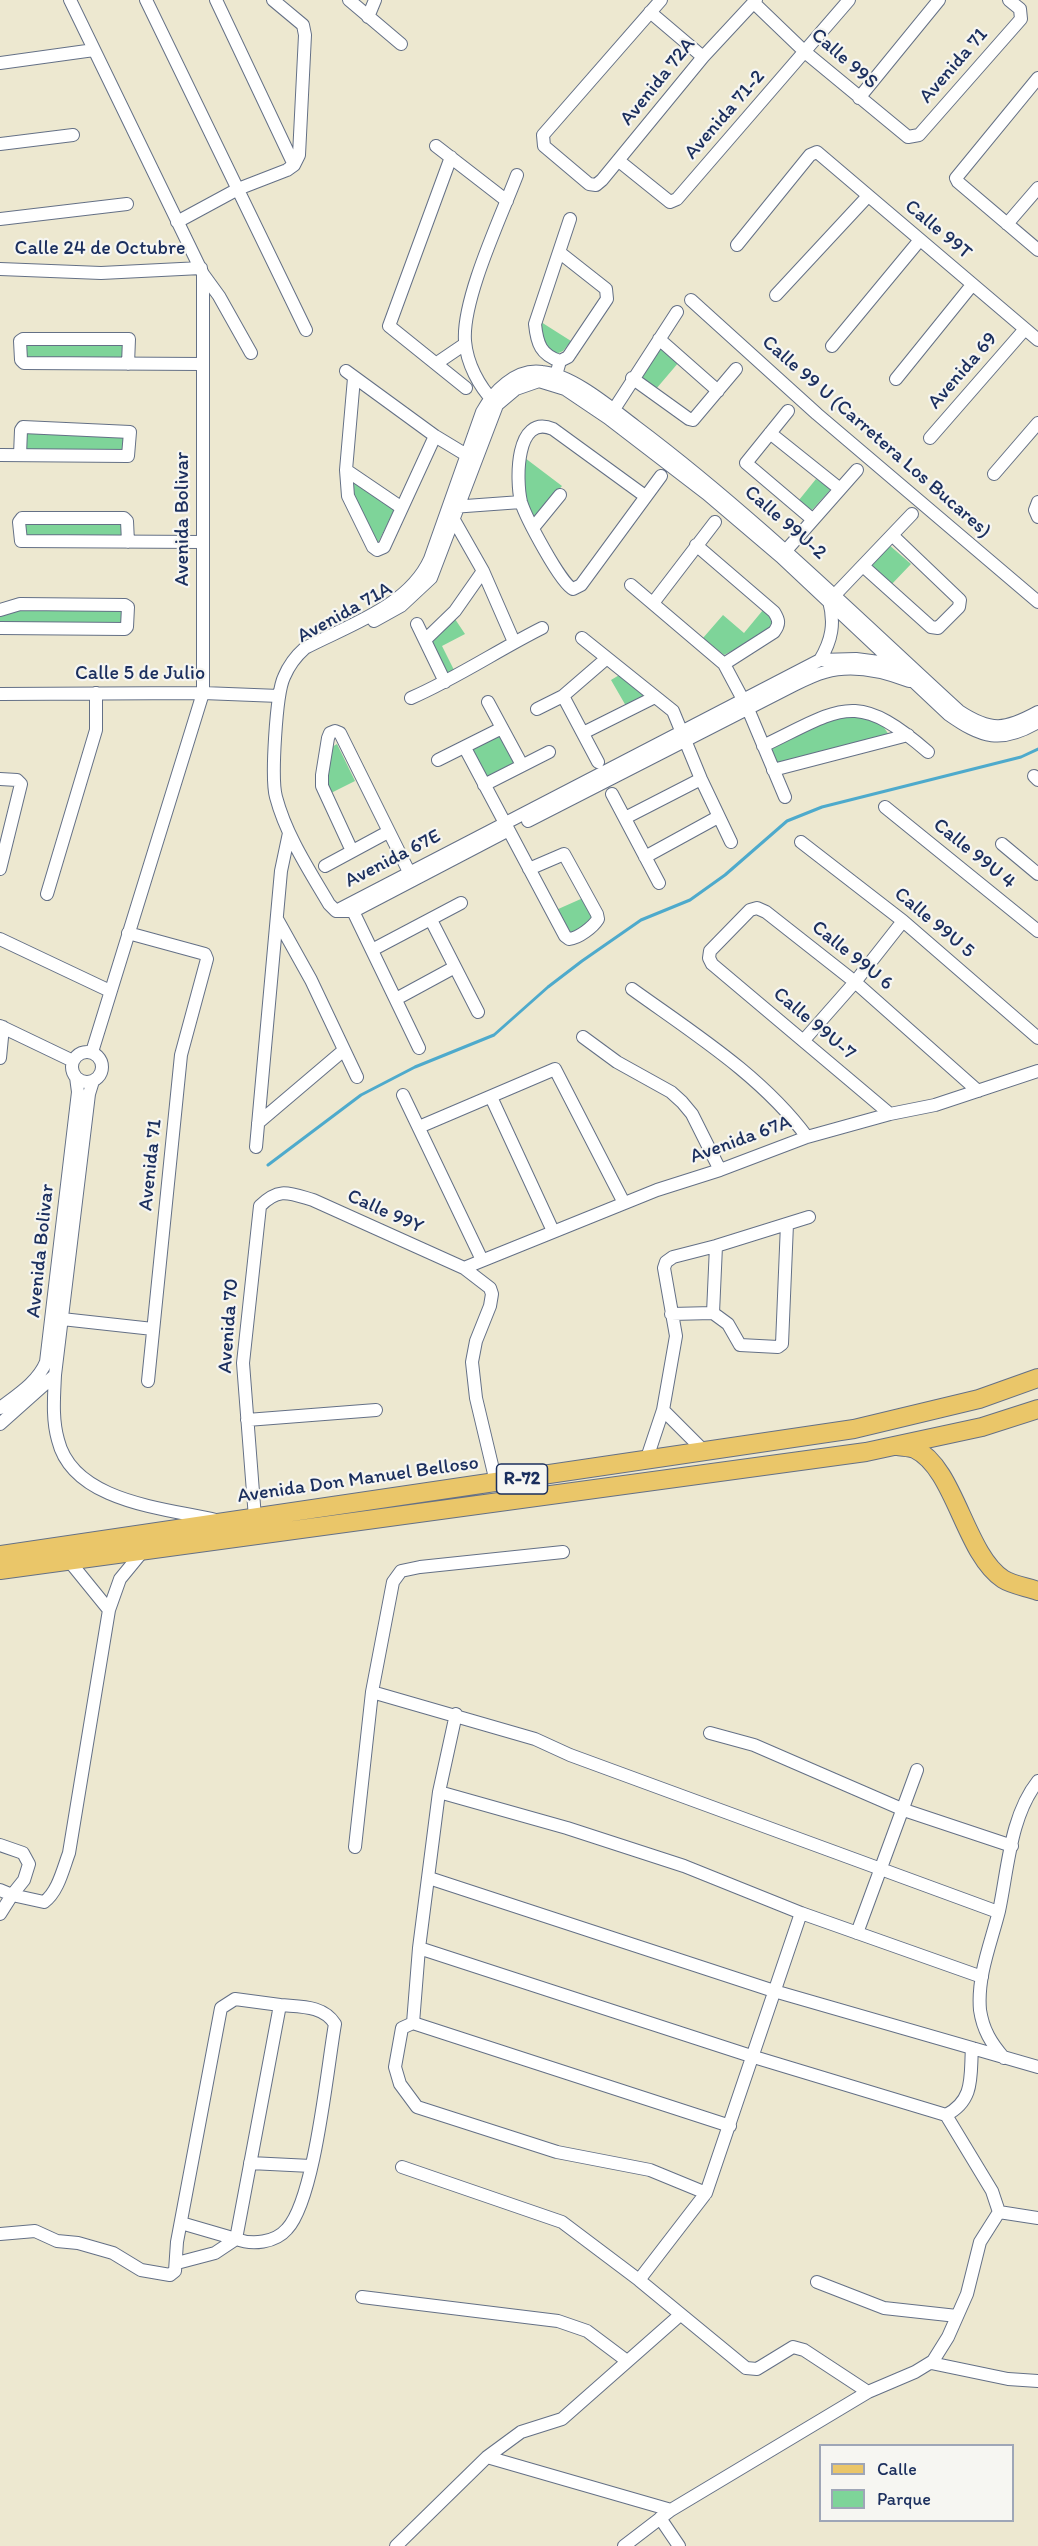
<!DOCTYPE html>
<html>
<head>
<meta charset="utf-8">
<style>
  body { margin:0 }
  #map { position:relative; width:1038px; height:2546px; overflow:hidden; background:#ede8d0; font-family:Itim,sans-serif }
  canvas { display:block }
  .legend { position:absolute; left:819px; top:2444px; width:195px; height:78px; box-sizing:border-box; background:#f6f6f2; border:2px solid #9ea6b7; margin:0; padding:8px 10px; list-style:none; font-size:18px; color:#1b2f5e }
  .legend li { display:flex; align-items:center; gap:12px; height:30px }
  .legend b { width:30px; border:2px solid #9ea6b7 }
</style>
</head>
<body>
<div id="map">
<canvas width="1038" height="2546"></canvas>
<ul class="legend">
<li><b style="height:8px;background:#eac669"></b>Calle</li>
<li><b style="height:16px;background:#7ed499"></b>Parque</li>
</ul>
</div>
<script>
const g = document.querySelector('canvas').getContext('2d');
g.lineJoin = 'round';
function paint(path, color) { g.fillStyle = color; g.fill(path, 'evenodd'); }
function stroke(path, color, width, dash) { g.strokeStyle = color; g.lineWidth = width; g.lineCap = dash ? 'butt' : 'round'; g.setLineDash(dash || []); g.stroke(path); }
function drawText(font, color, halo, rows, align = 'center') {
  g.font = font + ' Itim,sans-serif'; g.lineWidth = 4.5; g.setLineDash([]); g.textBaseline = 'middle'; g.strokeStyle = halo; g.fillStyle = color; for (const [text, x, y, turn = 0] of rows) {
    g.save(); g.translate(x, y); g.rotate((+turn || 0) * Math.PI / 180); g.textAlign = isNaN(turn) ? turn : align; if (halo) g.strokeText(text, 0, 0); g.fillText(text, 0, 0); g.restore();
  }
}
const green = new Path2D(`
  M 541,322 L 571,341 L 563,351 L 554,355 C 543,347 539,335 541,322 Z
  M 26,344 L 125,345 L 124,360 L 26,358 Z
  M 661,347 L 679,362 L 656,389 L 641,378 Z
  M 26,433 L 124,436 L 123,451 L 26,450 Z
  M 525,458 L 562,486 L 533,521 L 521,490 Z
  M 353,479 L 396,506 L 377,545 L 353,496 Z
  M 816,479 L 831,489 L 811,511 L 799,500 Z
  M 23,523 L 123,523 L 122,538 L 24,536 Z
  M 888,544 L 911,564 L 891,585 L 868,565 Z
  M 16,606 L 122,608 L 121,625 L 0,624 L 0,612 Z
  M 763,610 L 770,617 L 773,630 L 724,655 L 703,638 L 723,615 L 744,633 Z
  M 455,619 L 465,634 L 442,646 L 454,670 L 447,673 L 432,641 Z
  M 621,674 L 647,696 L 626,706 L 611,680 Z
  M 853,715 L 881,723 L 889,735 L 776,763 L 770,748 L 831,719 Z
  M 500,734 L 514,763 L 486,777 L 472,749 Z
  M 337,744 L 355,781 L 329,794 L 324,777 L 332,747 Z
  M 583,898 L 595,918 L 572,934 L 556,910 Z`);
const stream = new Path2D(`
  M 268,1165 L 361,1095 L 415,1067 L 494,1035 L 548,987 L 582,961 L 641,920 L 690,900 L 725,875 L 787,821 L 822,807 L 1021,757 L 1038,749`);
const street = new Path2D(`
  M 70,0 L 203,274 L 203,693 L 92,1052
  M 146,0 L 306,330
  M 216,0 L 294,165
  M 349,0 L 401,44
  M 661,0 L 543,135 L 544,146 L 589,184 L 596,185 L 602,180 L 703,57 L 756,0
  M 754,3 L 805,52 L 908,137 L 919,135 L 1021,19 L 1020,9 L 1009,0
  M 650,12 L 703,57
  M 368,17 L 375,0
  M 0,63 L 94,50
  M 1038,78 L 956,178 L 958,182 L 1038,250
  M 859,98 L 939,0
  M 0,144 L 73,135
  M 436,146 L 507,201
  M 451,157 L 389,326 L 466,388
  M 619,161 L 670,202 L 677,199 L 849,0
  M 0,219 L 127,204
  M 177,222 L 238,189 L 287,170 L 294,165 L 299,155 L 305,35 L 303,25 L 273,0
  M 1007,224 L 1038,188
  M 737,245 L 810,155 L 817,152 L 1038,340
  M 559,252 L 606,289 L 607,299 L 568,357 L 560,361
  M 0,269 L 101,273 L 201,268
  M 203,274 L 219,296 L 251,353
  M 776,295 L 868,196
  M 691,300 L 817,414 L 1038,602
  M 659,339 L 718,391
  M 832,346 L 919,241
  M 437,363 L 465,344
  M 128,364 L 129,339 L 23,339 L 20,341 L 21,360 L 24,363 L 202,364
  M 346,371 L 435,436 L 473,459
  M 354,378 L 346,470 L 348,496 L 373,547 L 377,550 L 384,547 L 435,436
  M 632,378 L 689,419 L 693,420 L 736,369
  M 896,379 L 972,285
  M 554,382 L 560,361 C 541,355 537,344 535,324 L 570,219
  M 494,402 C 479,386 467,364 465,341 C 462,299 501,217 517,175
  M 788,411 L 746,463 L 812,519
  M 609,417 L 677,312
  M 770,433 L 840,489
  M 930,438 L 1025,329
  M 0,455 L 128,456 L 130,432 L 23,427 L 21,430 L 20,455
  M 346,470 L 402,508
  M 994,474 L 1038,423
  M 645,496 L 553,429 C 515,413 516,481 521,502 C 526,518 561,584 573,589 L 581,585 L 661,476
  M 1038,502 L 1035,510 L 1038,517
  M 452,507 L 521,502
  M 449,518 L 454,520 L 483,571 L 514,642
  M 533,528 L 560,495
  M 128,542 L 127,521 L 124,518 L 22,518 L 19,522 L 21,541 L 203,542
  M 696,545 L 774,612 C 779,620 780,624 774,632 L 724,664
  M 782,555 L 857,470
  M 863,566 L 931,627 L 938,628 L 959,607 L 960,600 L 892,535
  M 631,585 L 724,664 L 748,709 L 785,797
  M 653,603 L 715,522
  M 0,610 L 20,604 L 125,605 L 128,607 L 127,627 L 125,629 L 0,628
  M 374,621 L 401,606 L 431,578 L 497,405 L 516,389 L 539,381 L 565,389 L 608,418 L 707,494 L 781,557 L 948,714 C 982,738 1001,744 1038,722
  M 417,624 L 445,682
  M 582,638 L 673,711 L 701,779 L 731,842
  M 425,640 L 455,611 L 483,571
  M 820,660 C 832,640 835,623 829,601 L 912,514
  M 0,694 L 203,693 L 279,696
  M 563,696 L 598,762
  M 411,698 C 457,678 498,650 542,628
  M 488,702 L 522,765
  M 537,709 L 563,696 L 607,658
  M 583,733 L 655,697
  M 763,746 C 842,708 855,689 928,752
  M 465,748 L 565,936 L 569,939 C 579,938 593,927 598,919 L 597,914 L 564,854 L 529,869
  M 438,760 L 502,728
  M 773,770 L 908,735
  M 1034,776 L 1038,780
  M 0,779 L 17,780 L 21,784 L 0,869
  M 484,785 L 549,752
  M 612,794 L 659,883
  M 885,807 L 1038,931
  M 625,818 L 701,779
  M 528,821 L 794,685 C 804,680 814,675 825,672 C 852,664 883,671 909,681
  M 801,842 L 903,921 L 1038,1038
  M 1002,844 L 1038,874
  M 352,851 L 322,786 L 322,775 L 328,738 L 330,733 L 335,731 L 340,733 L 412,878
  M 645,857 L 718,817
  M 325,866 L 388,832
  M 47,894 L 96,730 L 96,693
  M 351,907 L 419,1048
  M 336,911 L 329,904 C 309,870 286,835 276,797 C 271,779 276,694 284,677 C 289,665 296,656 305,648 C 349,625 409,606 430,559 L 482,412 C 493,392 516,368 542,372 C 573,375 611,408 635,426 C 751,513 853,614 959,711 C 991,732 1005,730 1038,712
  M 336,911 L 820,660 L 856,659 L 894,664
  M 337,911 L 354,911 L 507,831
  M 277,919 L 311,980 L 357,1077
  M 431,920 L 478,1012
  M 128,933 L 205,954 L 207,959 L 181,1055 L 148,1381
  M 0,939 L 110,991
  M 372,950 L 461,903
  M 632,989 C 693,1033 762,1076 807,1137
  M 396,999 L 455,967
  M 0,1026 L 73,1061
  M 583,1037 L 617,1062 L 671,1092 L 682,1102 L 692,1114 L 720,1170
  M 804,1040 L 855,982 L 903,921
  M72 1067a15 15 0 1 1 30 0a15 15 0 1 1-30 0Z
  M 0,1058 L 3,1027
  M 93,1081 L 89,1094 L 55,1375 C 54,1397 52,1419 58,1440 C 73,1502 164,1508 216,1520
  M 403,1095 L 482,1260
  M 491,1097 L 553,1231
  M 890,1114 L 712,964 L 709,958 L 710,951 L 750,910 L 757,908 L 766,912 L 855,982 L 978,1091
  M 258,1123 L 344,1050
  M 419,1127 L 555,1069 L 624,1203
  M 256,1147 L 281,871 L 289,833
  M 464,1268 L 657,1190 L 720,1170 L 807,1137 L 890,1114 L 935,1105 L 1038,1071
  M 713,1313 L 716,1246
  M 671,1314 L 713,1313 L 728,1324 L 740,1345 L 778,1347 L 782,1344 L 787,1224
  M 62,1319 L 153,1329
  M 0,1408 C 17,1395 38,1382 46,1362 L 78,1092 L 76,1077
  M 663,1410 L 704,1451
  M 247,1420 L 376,1410
  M 0,1424 L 55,1375
  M 646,1461 L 663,1410 L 676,1336 L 664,1268 L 666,1262 L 673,1257 L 716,1246 L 809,1217
  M 255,1518 L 243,1363 L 260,1206 C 279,1187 289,1193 313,1200 L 464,1268 L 490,1288 L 492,1294 L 490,1306 L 476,1341 L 472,1362 L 476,1398 L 496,1482
  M 70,1562 L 109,1610
  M 372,1692 L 535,1739 L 570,1755 L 998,1912
  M 456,1714 L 439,1792 L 419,1948 L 413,2023 L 730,2126
  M 710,1733 L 754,1745 L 904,1810 L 1012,1846
  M 439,1792 L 567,1828 L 684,1866 L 801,1913 L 982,1977
  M 0,1845 L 23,1853 L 29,1864 L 24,1880 L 12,1895 L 0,1890
  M 355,1847 L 372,1692 L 393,1582 L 401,1571 L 420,1567 L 563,1552
  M 429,1878 L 774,1991 L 1038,2067
  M 0,1914 L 12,1895 L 44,1902 C 58,1892 63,1869 69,1853 L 109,1610 L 120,1579 L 143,1551
  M 857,1933 L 917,1770
  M 419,1948 L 754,2057 L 946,2115 L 992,2191 L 999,2212
  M 413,2023 L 402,2028 L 395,2067 L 400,2084 L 417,2107 L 557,2152 L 650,2170 L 706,2193
  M 1004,2058 C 991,2043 983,2030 980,2010 C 977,1976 991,1943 999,1911 C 1008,1869 1010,1816 1038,1781
  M 946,2115 C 975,2100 970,2076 972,2048
  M 250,2163 L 311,2166
  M 402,2167 L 562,2222 L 639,2280 L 746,2368 L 757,2369 L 793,2347 L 804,2350 L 868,2392
  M 999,2212 L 1038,2218
  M 0,2234 L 35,2231 L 57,2241 L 78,2243 L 113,2253 L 141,2270 L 170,2275 L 175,2271 L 177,2242 L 221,2008 L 235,1999 L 280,2005
  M 177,2263 L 215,2253 L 236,2239 L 280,2005 C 300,2007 323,2005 335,2024 C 327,2069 315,2199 287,2229 C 275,2243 252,2245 236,2239 L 181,2223
  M 639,2280 L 706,2193 L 801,1913
  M 817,2282 L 884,2308 L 957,2316
  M 362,2297 L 558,2321 L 587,2331 L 627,2361
  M 931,2363 L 1008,2379 L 1038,2381
  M 487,2457 L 671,2510
  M 660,2518 L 679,2546
  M 396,2546 L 487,2457 L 521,2432 L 562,2419 L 680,2315
  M 624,2546 L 671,2510 L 868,2392 L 915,2372 L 933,2361 L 948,2337 L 967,2294 L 980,2242 L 999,2212`);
const primary = new Path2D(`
  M 897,1446 C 902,1447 910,1447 915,1449 C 955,1468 965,1554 1003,1579 C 1012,1585 1027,1587 1038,1591
  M 0,1555 L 854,1429 L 979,1399 L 1038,1378
  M 0,1570 L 866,1452 L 982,1427 L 1038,1409`);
const shields = [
  [522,1479,51]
];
const shieldNames = [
  ["R-72",522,1479]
];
const streetNames = [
  ["Calle 99S",844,59,41],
  ["Avenida 71",954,66,-49],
  ["Avenida 72A",658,82,-51],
  ["Avenida 71-2",725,115,-49],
  ["Calle 99T",938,230,40],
  ["Calle 24 de Octubre",100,249],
  ["Avenida 69",963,371,-49],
  ["Calle 99 U (Carretera Los Bucares)",876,437,41],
  ["Avenida Bolivar",183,519,-90],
  ["Calle 99U-2",785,523,41],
  ["Avenida 71A",345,613,-29],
  ["Calle 5 de Julio",140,674],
  ["Calle 99U 4",974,854,39],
  ["Avenida 67E",393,859,-27],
  ["Calle 99U 5",934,923,40],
  ["Calle 99U 6",852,956,39],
  ["Calle 99U-7",814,1024,40],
  ["Avenida 67A",741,1140,-20],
  ["Avenida 71",151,1165,-84],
  ["Calle 99Y",385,1212,24],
  ["Avenida Bolivar",41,1251,-84],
  ["Avenida 70",229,1326,-86],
  ["Avenida Don Manuel Belloso",358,1480,-8]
];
paint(green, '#7ed499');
stroke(stream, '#4eaacc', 3);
stroke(street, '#647086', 14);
stroke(primary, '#647086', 20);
stroke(street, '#fff', 12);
stroke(primary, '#eac669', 18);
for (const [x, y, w] of shields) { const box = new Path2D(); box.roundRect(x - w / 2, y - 15, w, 30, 4.5); g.fillStyle = '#f6f6f2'; g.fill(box); stroke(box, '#1b2f5e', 1.5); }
drawText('bold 18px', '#1b2f5e', null, shieldNames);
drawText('20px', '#1b2f5e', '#f6f6f2', streetNames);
</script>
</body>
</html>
